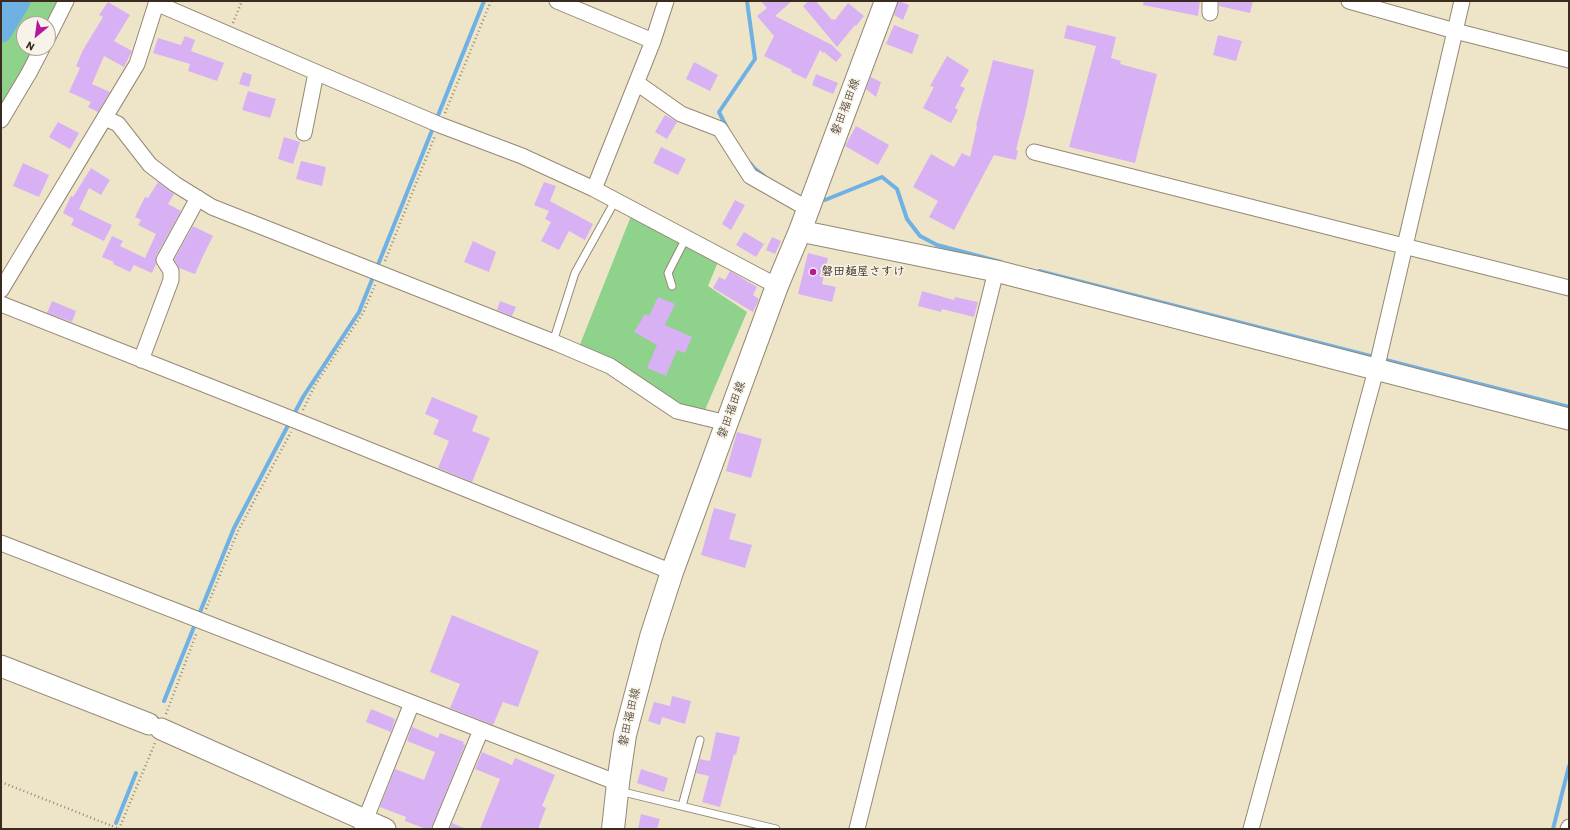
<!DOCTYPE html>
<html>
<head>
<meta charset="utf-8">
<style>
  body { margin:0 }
  #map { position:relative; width:1570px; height:830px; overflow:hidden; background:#eee5c9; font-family:Itim,sans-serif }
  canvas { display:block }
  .frame { position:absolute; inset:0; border:2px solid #3b2a1e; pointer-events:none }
  .north { position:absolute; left:16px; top:16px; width:40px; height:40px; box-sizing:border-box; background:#f7f3e8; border:1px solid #aca397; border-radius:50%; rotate:209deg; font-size:11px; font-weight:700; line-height:16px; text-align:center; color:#3b2a1e }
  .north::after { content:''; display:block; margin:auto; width:14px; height:18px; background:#b5179e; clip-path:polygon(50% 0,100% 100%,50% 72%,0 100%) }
</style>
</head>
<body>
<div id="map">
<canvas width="1570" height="830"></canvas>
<div class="frame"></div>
<div class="north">N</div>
</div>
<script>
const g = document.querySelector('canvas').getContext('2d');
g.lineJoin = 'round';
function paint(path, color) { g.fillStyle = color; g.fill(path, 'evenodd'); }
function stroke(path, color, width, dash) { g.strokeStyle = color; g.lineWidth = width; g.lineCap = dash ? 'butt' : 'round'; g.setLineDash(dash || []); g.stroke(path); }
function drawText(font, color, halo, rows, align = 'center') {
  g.font = font + ' Itim,"Klee One",sans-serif'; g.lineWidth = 3; g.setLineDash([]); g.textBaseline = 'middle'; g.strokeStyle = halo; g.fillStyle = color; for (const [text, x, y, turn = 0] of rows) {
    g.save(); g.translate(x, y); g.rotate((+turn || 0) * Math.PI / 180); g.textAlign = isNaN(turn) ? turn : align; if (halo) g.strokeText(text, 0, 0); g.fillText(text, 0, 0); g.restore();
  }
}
const green = new Path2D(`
  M 1,1 L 62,1 L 48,24 L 24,24 L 24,48 L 41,48 L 1,119 Z
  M 633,211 L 718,262 L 708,286 L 747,312 L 702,417 L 577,352 Z`);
const water = new Path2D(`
  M 1,1 L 19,1 L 1,30 Z`);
const stream = new Path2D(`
  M 727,128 L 719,112 L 755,59 L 747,1
  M 750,163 L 754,168 L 764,176
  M 825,200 L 882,177 L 897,189 L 907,219 L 920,236 L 937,245 L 1001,262
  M 1039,271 L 1569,407
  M 164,701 L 234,528 L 303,397 L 359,312 L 484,1
  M 116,823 L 136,773
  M 1553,829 L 1569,766`);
const river = new Path2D(`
  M 1,31 L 19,1`);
const building = new Path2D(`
  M 761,1 L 792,1 L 775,16 L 832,45 L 842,55 L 836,62 L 824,52 L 823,53 L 820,50 L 806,79 L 791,72 L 792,70 L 764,56 L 774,36 L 757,16 L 767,8 Z
  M 809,1 L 816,1 L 832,20 L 834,19 L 835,20 L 848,3 L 864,16 L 856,26 L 855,25 L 837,47 L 803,6 Z
  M 898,1 L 909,5 L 903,20 L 894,15 Z
  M 1144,1 L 1200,1 L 1198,16 L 1143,5 Z
  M 1219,1 L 1253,1 L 1250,13 L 1219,6 Z
  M 108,2 L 130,15 L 114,41 L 132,51 L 124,67 L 104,56 L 92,84 L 110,92 L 98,112 L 88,107 L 91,102 L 69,92 L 80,68 L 76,66 L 83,50 L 103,17 L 99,15 Z
  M 894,25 L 919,35 L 912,54 L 886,44 Z
  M 1067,25 L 1116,37 L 1111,58 L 1121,61 L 1120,64 L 1157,74 L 1135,163 L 1069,147 L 1096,46 L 1064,38 Z
  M 1218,35 L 1242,41 L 1236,61 L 1213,55 Z
  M 185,36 L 195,40 L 191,51 L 224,63 L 217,81 L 188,71 L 190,64 L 153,53 L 158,38 L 181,45 Z
  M 947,56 L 969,70 L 960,86 L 965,88 L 955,108 L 958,110 L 951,123 L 923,108 L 934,87 L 930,86 Z
  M 993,60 L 1034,70 L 1027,106 L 1016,150 L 1018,150 L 1016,160 L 994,155 L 954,230 L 929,217 L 938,201 L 913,187 L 931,154 L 954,167 L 962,153 L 970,157 L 977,126 L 976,126 Z
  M 694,62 L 718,75 L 710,91 L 686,79 Z
  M 243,72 L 252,75 L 249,87 L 239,84 Z
  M 816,74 L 838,83 L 833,94 L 812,85 Z
  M 871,77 L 881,82 L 876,97 L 866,89 Z
  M 248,91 L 276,99 L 270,118 L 242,110 Z
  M 665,115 L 677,122 L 667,139 L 655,132 Z
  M 58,122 L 79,133 L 70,149 L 49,137 Z
  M 856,126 L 889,145 L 878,165 L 845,146 Z
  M 284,137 L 300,142 L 293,164 L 278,159 Z
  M 661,147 L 686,159 L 678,175 L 653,163 Z
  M 301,161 L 326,167 L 322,186 L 296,179 Z
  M 23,163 L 49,175 L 39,197 L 13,186 Z
  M 91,168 L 110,180 L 101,195 L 89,188 L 79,209 L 112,225 L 104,241 L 71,225 L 74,219 L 63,213 L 71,196 L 73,197 Z
  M 158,182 L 174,194 L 168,204 L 181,211 L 156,256 L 156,264 L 152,273 L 134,265 L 130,272 L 113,264 L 114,262 L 102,257 L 112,236 L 123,241 L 120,246 L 145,258 L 156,234 L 138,225 L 141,220 L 135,217 L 145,197 L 148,198 Z
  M 544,182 L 556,186 L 550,201 L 593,224 L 585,240 L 569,231 L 559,250 L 541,241 L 551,222 L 545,219 L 549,211 L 534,205 Z
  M 735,200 L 745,205 L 731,230 L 722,224 Z
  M 193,226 L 213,236 L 203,256 L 195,274 L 179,268 L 174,260 Z
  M 744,232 L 764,244 L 756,257 L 736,245 Z
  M 772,237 L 781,241 L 775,254 L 766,250 Z
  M 473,241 L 496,252 L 489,272 L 464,262 Z
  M 808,253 L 828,258 L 822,284 L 836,287 L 832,302 L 798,294 Z
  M 730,271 L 757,287 L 753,295 L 759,299 L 753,312 L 713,288 L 719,277 L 725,280 Z
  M 922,291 L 954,300 L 955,297 L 978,302 L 974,317 L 942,309 L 941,312 L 918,306 Z
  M 658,297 L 675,304 L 665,325 L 692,337 L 685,353 L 677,350 L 666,376 L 647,368 L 657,345 L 634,332 L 645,314 L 649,316 Z
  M 52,301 L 76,311 L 72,322 L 47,313 Z
  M 500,301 L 516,307 L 512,316 L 497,310 Z
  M 432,397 L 478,416 L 472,431 L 490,438 L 472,482 L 438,468 L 449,441 L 433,434 L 439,420 L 425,414 Z
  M 737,432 L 762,439 L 751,478 L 726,471 Z
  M 714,508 L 736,514 L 729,539 L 752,545 L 745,568 L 701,555 Z
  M 452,615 L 539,651 L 518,707 L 503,702 L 493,725 L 450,708 L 460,684 L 430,672 Z
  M 672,696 L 691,701 L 685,724 L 662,717 L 660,725 L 648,721 L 654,702 L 670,706 Z
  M 371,709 L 395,719 L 391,732 L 366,722 Z
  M 412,727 L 438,738 L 440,733 L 464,742 L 463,744 L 465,745 L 431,829 L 426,829 L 405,821 L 406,817 L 380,807 L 395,769 L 424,780 L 435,752 L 407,741 Z
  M 716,732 L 740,737 L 736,755 L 734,754 L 720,807 L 702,802 L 709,776 L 696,773 L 700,759 L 710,761 Z
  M 482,752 L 512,765 L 515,758 L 555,775 L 542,806 L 546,808 L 538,829 L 480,829 L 500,779 L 475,769 Z
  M 641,769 L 668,778 L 664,792 L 637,783 Z
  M 641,814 L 660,819 L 657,829 L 638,829 Z
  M 452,823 L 467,829 L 450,829 Z`);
const path = new Path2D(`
  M 233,23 L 242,1
  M 445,113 L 491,1
  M 385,261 L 435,136
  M 303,410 L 315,385 L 363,313 L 375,285
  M 206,609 L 238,531 L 291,432
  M 166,714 L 197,632
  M 1,782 L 112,826
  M 119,829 L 155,743`);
const lane = new Path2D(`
  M 672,286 L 668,273 L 686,238
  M 553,342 L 575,273 L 615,201
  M 619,791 L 776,829
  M 682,806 L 700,740`);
const street = new Path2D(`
  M 557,1 L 653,41
  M 1349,1 L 1455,31 L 1569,60
  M 156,3 L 341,83 L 440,125 L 522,156 L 594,189 L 777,286
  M 1210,13 L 1210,1
  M 48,37 L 66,1
  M 637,83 L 681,114 L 720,129 L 750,176 L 808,209
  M 105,118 L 118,124 L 150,165 L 175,184 L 212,207 L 556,343 L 610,366 L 677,411 L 727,423
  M 1,120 L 29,73 L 42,48
  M 304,133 L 316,73
  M 1034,152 L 1569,288
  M 594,189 L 653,41 L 666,1
  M 1,290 L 137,64 L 157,1
  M 1,304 L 297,421 L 672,572
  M 141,360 L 171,280 L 171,271 L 164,260 L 198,198
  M 1,543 L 618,783
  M 362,828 L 412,703
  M 440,829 L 481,730
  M 857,829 L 996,271
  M 1251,829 L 1376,370 L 1462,1
  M 1568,829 L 1569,827`);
const secondary = new Path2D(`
  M 800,231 L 996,271 L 1569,419
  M 1,666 L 149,724
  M 161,729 L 385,829`);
const primary = new Path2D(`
  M 613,829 L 618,783 L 625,735 L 651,637 L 672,572 L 777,286 L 800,231 L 886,1`);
const pathBridge = new Path2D(`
  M 112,826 L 119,829`);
const markers = [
  [813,272,4,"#b5179e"]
];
const streetNames = [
  ["磐田福田線",846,107,-69],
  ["磐田福田線",732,410,-70],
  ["磐田福田線",630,717,-77]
];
const poiNames = [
  ["磐田麺屋さすけ",821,272]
];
paint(green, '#8ed28b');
paint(water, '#70b1e4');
stroke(stream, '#70b1e4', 4);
stroke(river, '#70b1e4', 23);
paint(building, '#d7b1f4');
stroke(lane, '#948874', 9);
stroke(street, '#948874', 17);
stroke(secondary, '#948874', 23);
stroke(primary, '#948874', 24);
stroke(path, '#948874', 2.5, [1, 3]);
stroke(lane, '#fff', 7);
stroke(street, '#fff', 15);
stroke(secondary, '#fff', 21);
stroke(primary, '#fff', 22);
stroke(pathBridge, '#948874', 2.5, [1, 3]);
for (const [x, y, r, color] of markers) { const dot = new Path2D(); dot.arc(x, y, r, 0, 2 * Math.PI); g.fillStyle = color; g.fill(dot); stroke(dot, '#f7f3e8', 1.5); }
drawText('12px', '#3b2a1e', '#f7f3e8', streetNames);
drawText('bold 12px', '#3b2a1e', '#f7f3e8', poiNames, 'left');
</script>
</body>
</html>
